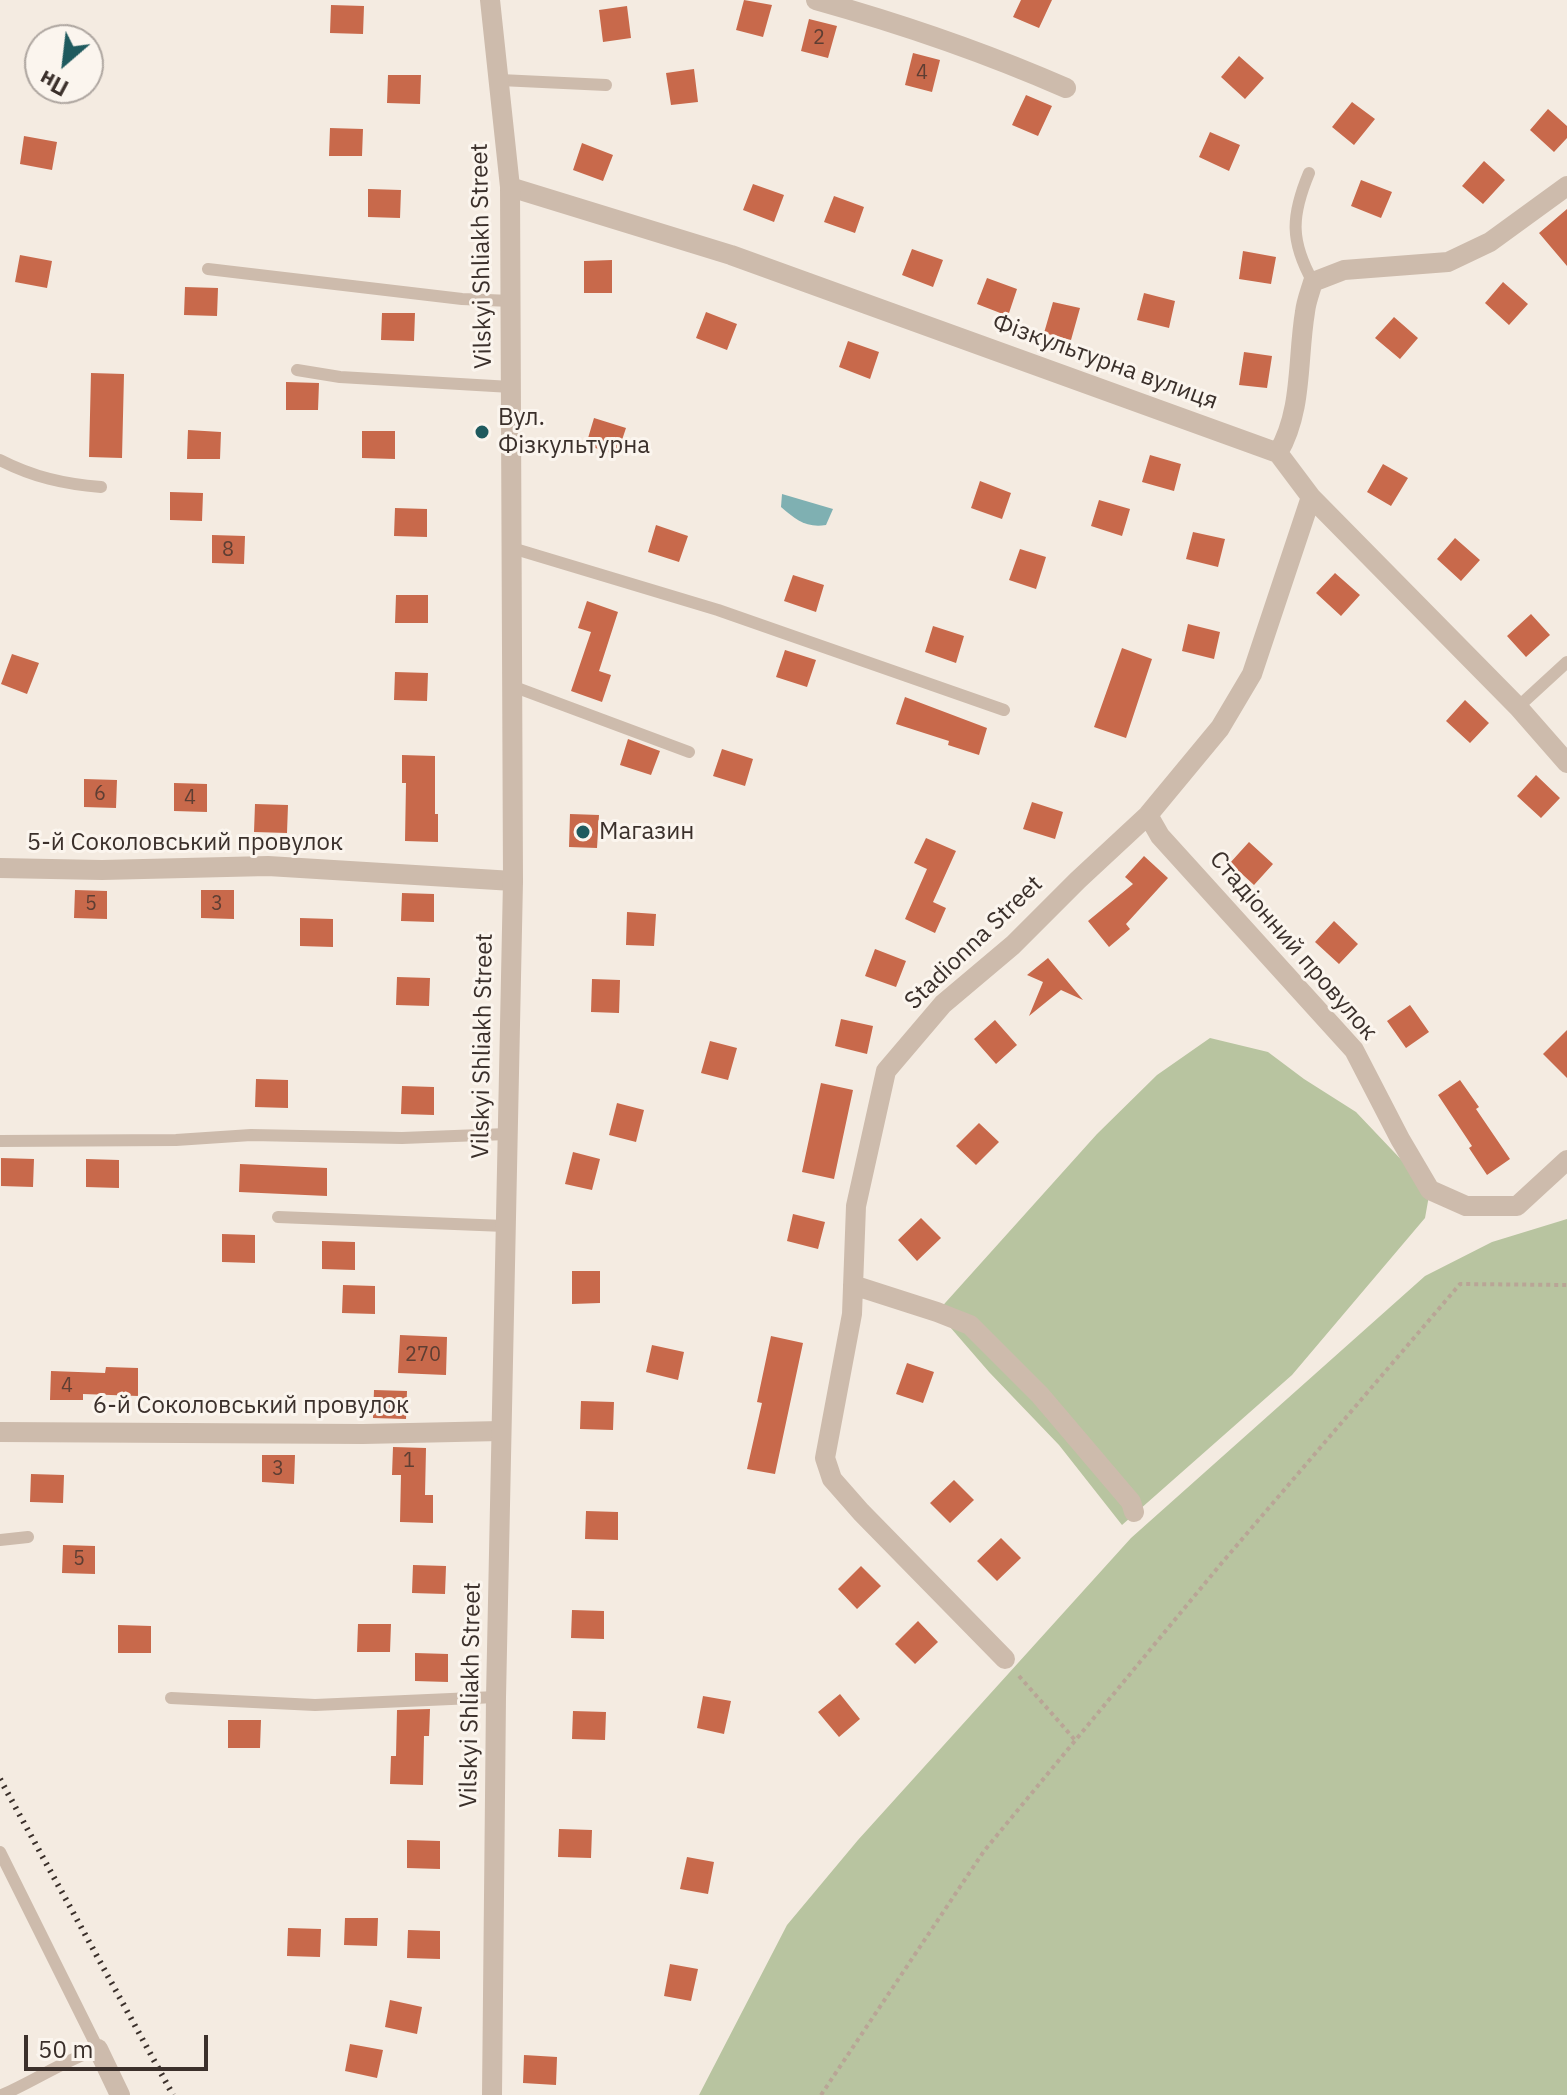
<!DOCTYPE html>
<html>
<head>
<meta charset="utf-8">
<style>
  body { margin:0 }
  #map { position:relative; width:1567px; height:2095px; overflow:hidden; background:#f4ebe1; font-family:"IBM Plex Sans",sans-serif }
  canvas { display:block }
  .north { position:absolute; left:24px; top:24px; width:80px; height:80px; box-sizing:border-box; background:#fbf5ee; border:2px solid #aea6a0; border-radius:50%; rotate:208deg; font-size:22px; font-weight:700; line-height:32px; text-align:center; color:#3b302b }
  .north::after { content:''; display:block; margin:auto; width:28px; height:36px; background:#1f5a5e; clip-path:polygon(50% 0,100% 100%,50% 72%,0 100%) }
  .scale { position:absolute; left:24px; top:2035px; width:184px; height:36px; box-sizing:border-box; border:4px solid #3b302b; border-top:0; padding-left:10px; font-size:24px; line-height:28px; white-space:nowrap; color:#3b302b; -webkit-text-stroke:6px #fbf5ee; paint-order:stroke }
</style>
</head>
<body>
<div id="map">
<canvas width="1567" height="2095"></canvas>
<div class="north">Пн</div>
<div class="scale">50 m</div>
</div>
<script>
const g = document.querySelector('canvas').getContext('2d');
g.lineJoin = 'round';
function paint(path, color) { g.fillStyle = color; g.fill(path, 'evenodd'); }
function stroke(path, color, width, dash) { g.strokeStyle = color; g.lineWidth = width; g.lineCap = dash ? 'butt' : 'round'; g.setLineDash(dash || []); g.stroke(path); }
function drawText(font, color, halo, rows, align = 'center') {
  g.font = font + ' "IBM Plex Sans",sans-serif'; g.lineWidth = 6; g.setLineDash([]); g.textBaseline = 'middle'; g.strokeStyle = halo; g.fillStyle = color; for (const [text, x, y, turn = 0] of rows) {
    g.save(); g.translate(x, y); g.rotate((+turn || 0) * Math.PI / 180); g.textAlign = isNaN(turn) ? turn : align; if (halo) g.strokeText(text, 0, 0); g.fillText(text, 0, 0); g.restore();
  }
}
const green = new Path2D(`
  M 1210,1038 L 1268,1052 L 1304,1079 L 1356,1112 L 1430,1190 L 1425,1218 L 1292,1375 L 1122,1525 L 1059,1445 L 989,1372 L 937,1312 L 1097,1134 L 1157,1075 Z
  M 1567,1219 L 1567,2095 L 699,2095 L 787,1925 L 858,1840 L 1131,1538 L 1425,1276 L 1492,1242 Z`);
const water = new Path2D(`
  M 782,494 L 833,509 L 826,525 C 806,528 796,520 781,507 Z`);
const building = new Path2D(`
  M 744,0 L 772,5 L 763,37 L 736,30 Z
  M 1021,0 L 1052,0 L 1039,28 L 1013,17 Z
  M 331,5 L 364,6 L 363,34 L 330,33 Z
  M 627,6 L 631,38 L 603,42 L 599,10 Z
  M 809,19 L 837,26 L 828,58 L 801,51 Z
  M 913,53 L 940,60 L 932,92 L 905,85 Z
  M 1239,56 L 1264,78 L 1245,99 L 1221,77 Z
  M 694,69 L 698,102 L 671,105 L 666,73 Z
  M 388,75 L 421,75 L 420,104 L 387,103 Z
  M 1026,95 L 1052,106 L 1038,136 L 1012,125 Z
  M 1352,102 L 1375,119 L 1354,145 L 1332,127 Z
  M 1548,109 L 1567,126 L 1567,138 L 1554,152 L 1530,130 Z
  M 330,128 L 363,129 L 362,156 L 329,156 Z
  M 1210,132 L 1240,145 L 1229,171 L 1199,157 Z
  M 24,136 L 57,142 L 52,170 L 20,164 Z
  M 582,143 L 613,155 L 603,181 L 573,170 Z
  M 1484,161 L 1505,180 L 1483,204 L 1462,186 Z
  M 1361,180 L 1392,192 L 1381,218 L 1351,206 Z
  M 753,184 L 784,195 L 774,222 L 743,210 Z
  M 368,189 L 401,190 L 400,218 L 368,217 Z
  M 834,196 L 864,207 L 855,233 L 824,222 Z
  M 1567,209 L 1567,266 L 1539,233 Z
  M 912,249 L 943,260 L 933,287 L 902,275 Z
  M 1243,251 L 1276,257 L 1271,284 L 1239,279 Z
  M 20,255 L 52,261 L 47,288 L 15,282 Z
  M 612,260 L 612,293 L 584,293 L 584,261 Z
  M 987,278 L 1017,289 L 1008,316 L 977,304 Z
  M 1503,282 L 1528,304 L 1509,325 L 1485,303 Z
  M 185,287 L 218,288 L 217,316 L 184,315 Z
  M 1144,293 L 1175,301 L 1169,328 L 1137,320 Z
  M 1053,302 L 1080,308 L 1071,340 L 1044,333 Z
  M 706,312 L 737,324 L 727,350 L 696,338 Z
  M 382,313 L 415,313 L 414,341 L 381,340 Z
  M 1394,317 L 1418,338 L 1400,359 L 1375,338 Z
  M 848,341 L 879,352 L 870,379 L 839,367 Z
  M 1244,352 L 1272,356 L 1267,388 L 1239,385 Z
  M 91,373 L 124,374 L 122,458 L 89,457 Z
  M 286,382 L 319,383 L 318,410 L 286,410 Z
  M 594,418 L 626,428 L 617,455 L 586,445 Z
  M 188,430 L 221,432 L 220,459 L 187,459 Z
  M 362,431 L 395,431 L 395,459 L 362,458 Z
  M 1150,455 L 1181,464 L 1174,491 L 1142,482 Z
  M 1383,464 L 1408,478 L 1391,506 L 1367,492 Z
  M 980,481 L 1011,493 L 1002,519 L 971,508 Z
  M 170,492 L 203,493 L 202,521 L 170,520 Z
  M 1099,500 L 1130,509 L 1122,536 L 1091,526 Z
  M 395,508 L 427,509 L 427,537 L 394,536 Z
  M 656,525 L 688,536 L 679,562 L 648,552 Z
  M 1193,532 L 1225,539 L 1218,567 L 1186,559 Z
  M 212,535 L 245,536 L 244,564 L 212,563 Z
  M 1455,538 L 1480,560 L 1461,581 L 1437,559 Z
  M 1020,549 L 1046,557 L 1036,589 L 1009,580 Z
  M 1335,573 L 1360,595 L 1341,616 L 1316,593 Z
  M 793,575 L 824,585 L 816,612 L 784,601 Z
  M 396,595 L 428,595 L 428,623 L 395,623 Z
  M 587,601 L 618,612 L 599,671 L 611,675 L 602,702 L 571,691 L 591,632 L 578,628 Z
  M 1531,614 L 1550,635 L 1526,657 L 1507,636 Z
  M 1188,624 L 1220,632 L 1214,659 L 1182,651 Z
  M 933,626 L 964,636 L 956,663 L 925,652 Z
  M 1122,648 L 1152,659 L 1126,738 L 1094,727 Z
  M 785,650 L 816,660 L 807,687 L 776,677 Z
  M 12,654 L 39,663 L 27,694 L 1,684 Z
  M 395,672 L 428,673 L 427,701 L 394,700 Z
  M 905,697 L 987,728 L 979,755 L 948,745 L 949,741 L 896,724 Z
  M 1465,700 L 1489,723 L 1470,743 L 1446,721 Z
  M 628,739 L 660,751 L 651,775 L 620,765 Z
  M 722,749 L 753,759 L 745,786 L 713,776 Z
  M 402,755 L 435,756 L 435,814 L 438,814 L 438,842 L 405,841 L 406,783 L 402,783 Z
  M 1536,775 L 1560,798 L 1541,818 L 1517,796 Z
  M 84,779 L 117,780 L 116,808 L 84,807 Z
  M 174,783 L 207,784 L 207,812 L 174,811 Z
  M 1032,802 L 1063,812 L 1055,839 L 1023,829 Z
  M 255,804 L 288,805 L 287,833 L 254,832 Z
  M 570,814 L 599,815 L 597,848 L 569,847 Z
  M 926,838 L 956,851 L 933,902 L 946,908 L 935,933 L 905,919 L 927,869 L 914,863 Z
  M 1249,842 L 1273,864 L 1254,885 L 1230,863 Z
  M 1144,856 L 1168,878 L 1126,924 L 1130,929 L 1109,947 L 1088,921 L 1133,884 L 1125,877 Z
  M 75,890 L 107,891 L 107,919 L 74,918 Z
  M 201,890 L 234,890 L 234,919 L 201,918 Z
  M 402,893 L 434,894 L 434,922 L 401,921 Z
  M 627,912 L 656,914 L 654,946 L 626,945 Z
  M 300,918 L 333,919 L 333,947 L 300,946 Z
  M 1334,921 L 1358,944 L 1339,964 L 1315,942 Z
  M 875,949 L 906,961 L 896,987 L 865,976 Z
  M 1048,958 L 1083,1000 L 1061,990 L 1029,1016 L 1043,982 L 1027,975 Z
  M 397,977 L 430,978 L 429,1006 L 396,1005 Z
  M 592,979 L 620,980 L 619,1013 L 591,1012 Z
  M 1410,1005 L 1429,1032 L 1406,1048 L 1387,1021 Z
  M 841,1019 L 873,1026 L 867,1054 L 835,1046 Z
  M 995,1020 L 1017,1045 L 996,1064 L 974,1039 Z
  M 1567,1030 L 1567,1078 L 1543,1054 Z
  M 710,1041 L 737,1048 L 728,1080 L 701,1073 Z
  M 256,1079 L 288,1080 L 288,1108 L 255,1107 Z
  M 1460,1080 L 1479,1107 L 1476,1109 L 1510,1159 L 1487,1175 L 1469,1148 L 1472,1146 L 1438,1095 Z
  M 821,1083 L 853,1090 L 834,1179 L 802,1172 Z
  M 402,1086 L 434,1087 L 434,1115 L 401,1114 Z
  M 617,1103 L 644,1110 L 636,1142 L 609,1135 Z
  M 979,1123 L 999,1142 L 976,1165 L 956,1146 Z
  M 573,1152 L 600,1159 L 592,1190 L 565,1184 Z
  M 1,1158 L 34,1159 L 33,1187 L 1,1186 Z
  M 86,1159 L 119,1160 L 119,1188 L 86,1187 Z
  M 240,1164 L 327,1168 L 327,1196 L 239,1192 Z
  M 793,1214 L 825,1222 L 818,1249 L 787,1241 Z
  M 921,1218 L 941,1238 L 917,1261 L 898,1240 Z
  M 222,1234 L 255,1235 L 255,1263 L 222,1262 Z
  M 322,1241 L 355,1242 L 355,1270 L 322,1269 Z
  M 572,1271 L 600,1271 L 600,1303 L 572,1304 Z
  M 343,1285 L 375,1286 L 375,1314 L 342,1313 Z
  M 400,1335 L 447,1337 L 446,1375 L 398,1373 Z
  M 771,1336 L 803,1343 L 775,1474 L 747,1469 L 762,1403 L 757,1402 Z
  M 652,1345 L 684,1352 L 678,1380 L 646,1372 Z
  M 907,1363 L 934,1372 L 923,1403 L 896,1394 Z
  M 106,1367 L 138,1368 L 138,1396 L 83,1394 L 83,1400 L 50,1400 L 51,1371 L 105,1373 Z
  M 374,1390 L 407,1391 L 406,1419 L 373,1418 Z
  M 581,1401 L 614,1402 L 613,1430 L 580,1429 Z
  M 393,1447 L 426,1448 L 425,1495 L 433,1495 L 433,1523 L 400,1522 L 401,1475 L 392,1475 Z
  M 262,1455 L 295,1455 L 294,1484 L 262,1482 Z
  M 31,1474 L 64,1475 L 63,1503 L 30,1502 Z
  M 954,1480 L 974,1500 L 950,1523 L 930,1503 Z
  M 586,1511 L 618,1512 L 618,1540 L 585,1539 Z
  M 1001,1538 L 1021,1558 L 997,1581 L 977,1561 Z
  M 63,1545 L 95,1546 L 95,1574 L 62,1573 Z
  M 413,1565 L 446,1566 L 445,1594 L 412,1593 Z
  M 861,1566 L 881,1586 L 857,1609 L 838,1589 Z
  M 572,1610 L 604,1611 L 604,1639 L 571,1638 Z
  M 918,1621 L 938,1642 L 915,1664 L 895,1644 Z
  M 358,1624 L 391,1624 L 390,1652 L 357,1652 Z
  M 118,1625 L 151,1626 L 151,1653 L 118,1653 Z
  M 415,1653 L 448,1654 L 448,1682 L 415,1681 Z
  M 840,1694 L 860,1719 L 839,1737 L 818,1712 Z
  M 703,1696 L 731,1701 L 724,1734 L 697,1728 Z
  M 430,1709 L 429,1736 L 424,1736 L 423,1785 L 390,1784 L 391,1756 L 396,1756 L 397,1710 Z
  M 573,1711 L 606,1712 L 605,1740 L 572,1739 Z
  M 228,1720 L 261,1720 L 260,1748 L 228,1748 Z
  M 559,1829 L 592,1830 L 591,1858 L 558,1857 Z
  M 407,1840 L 440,1841 L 440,1869 L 407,1868 Z
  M 687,1857 L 714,1862 L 708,1894 L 680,1889 Z
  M 345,1918 L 378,1918 L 377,1946 L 344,1945 Z
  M 288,1928 L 321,1929 L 320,1957 L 287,1956 Z
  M 408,1930 L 440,1931 L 440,1959 L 407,1958 Z
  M 670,1964 L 698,1969 L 691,2001 L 664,1996 Z
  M 390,2000 L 422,2007 L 417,2034 L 385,2027 Z
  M 350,2044 L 383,2050 L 377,2078 L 345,2071 Z
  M 524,2055 L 557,2057 L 556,2085 L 523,2083 Z`);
const path = new Path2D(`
  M 1019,1676 L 1075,1740
  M 821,2095 L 984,1851 L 1220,1565 L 1460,1284 L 1567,1285`);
const service = new Path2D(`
  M 500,80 L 606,85
  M 1309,173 C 1291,216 1290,241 1313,282
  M 208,269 L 462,299 L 511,301
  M 297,370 L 340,377 L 511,387
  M 0,460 C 33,477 64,484 101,487
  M 512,548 L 718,610 L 1004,710
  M 512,686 L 689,752
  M 1518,707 L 1567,662
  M 0,1141 L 176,1140 L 251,1135 L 402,1138 L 507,1134
  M 278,1217 L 505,1226
  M 0,1540 L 28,1537
  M 171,1698 L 315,1705 L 496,1697
  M 0,1852 L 98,2049 C 63,2061 36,2080 2,2095`);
const minor = new Path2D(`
  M 816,0 C 902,24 984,52 1066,88
  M 510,187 L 731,255 L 1278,453 L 1311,497 L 1518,707 L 1567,763
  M 1278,453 C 1303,410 1297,360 1305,312 C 1306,302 1310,292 1313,282 L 1344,270 L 1448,262 L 1490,242 L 1567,186
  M 1148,815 L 1160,836 L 1354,1050 L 1400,1139 L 1430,1190 L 1466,1206 L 1517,1206 L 1567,1160
  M 0,868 L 102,870 L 268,866 L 513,881
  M 853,1285 L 937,1312 L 970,1325 L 1040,1395 L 1131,1502 L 1134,1512
  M 0,1432 L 363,1434 L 501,1431
  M 1005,1659 L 861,1512 L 832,1479 L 825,1458 L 852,1314 L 856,1206 L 886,1071 L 943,1004 L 1013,945 L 1078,880 L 1148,815 L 1220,728 L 1252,674 L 1311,497
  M 98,2049 L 120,2095`);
const tertiary = new Path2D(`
  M 490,0 L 510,187 L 513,881 L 496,1697 L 492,2095`);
const rail = new Path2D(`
  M 0,1779 L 173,2095`);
const markers = [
  [482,432,8,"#1f5a5e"],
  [583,832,8,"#1f5a5e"]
];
const numberNames = [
  ["2",819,38],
  ["4",922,73],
  ["8",228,550],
  ["6",100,794],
  ["4",190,798],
  ["5",91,904],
  ["3",217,904],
  ["270",423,1355],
  ["4",67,1386],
  ["1",409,1461],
  ["3",278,1469],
  ["5",79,1559]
];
const streetNames = [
  ["Vilskyi Shliakh Street",482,256,-91],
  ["Фізкультурна вулиця",1105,362,20],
  ["5-й Соколовський провулок",185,843],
  ["Stadionna Street",974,943,-44],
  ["Стадіонний провулок",1293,946,49],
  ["Vilskyi Shliakh Street",483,1046,-89],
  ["6-й Соколовський провулок",251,1406],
  ["Vilskyi Shliakh Street",471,1695,-89]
];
const poiNames = [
  ["Вул.",498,418],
  ["Фізкультурна",498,446],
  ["Магазин",599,832]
];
paint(green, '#b8c4a0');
paint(water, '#7fb0b2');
paint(building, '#c8694b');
stroke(path, '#b9a596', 4, [4, 4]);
stroke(service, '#cdbbac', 12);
stroke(minor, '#cdbbac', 20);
stroke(tertiary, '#cdbbac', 20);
stroke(rail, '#3b302b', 6, [2, 6]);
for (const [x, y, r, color] of markers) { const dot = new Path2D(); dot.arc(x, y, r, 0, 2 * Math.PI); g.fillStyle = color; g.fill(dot); stroke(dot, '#fbf5ee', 3); }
drawText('20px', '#5e3e33', null, numberNames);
drawText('24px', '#3b302b', '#fbf5ee', streetNames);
drawText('24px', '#3b302b', '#fbf5ee', poiNames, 'left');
</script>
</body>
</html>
